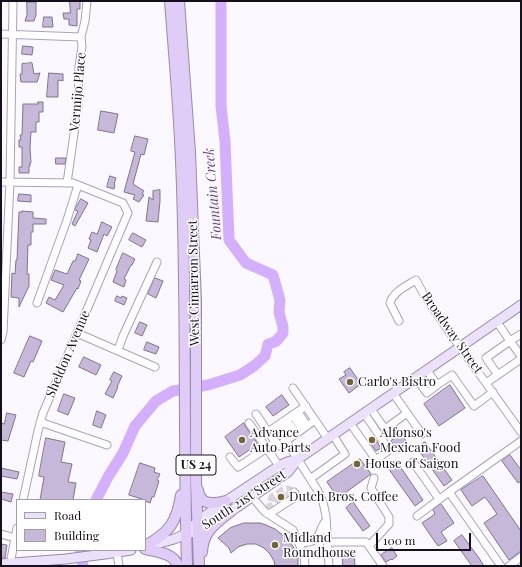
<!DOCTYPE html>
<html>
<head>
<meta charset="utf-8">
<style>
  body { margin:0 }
  #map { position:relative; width:522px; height:567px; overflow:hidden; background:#fbf8ff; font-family:"Playfair Display",serif }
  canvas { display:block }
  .frame { position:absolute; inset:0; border:2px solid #16101c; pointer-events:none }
  .legend { position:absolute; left:16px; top:499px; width:130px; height:52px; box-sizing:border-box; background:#fff; border:1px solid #a29fa4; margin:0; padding:5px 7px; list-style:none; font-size:12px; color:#16101c }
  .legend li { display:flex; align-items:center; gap:8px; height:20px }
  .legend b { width:20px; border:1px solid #a29fa4 }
  .scale { position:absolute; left:376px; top:533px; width:95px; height:18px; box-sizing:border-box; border:2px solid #16101c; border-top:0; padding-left:5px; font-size:12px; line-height:14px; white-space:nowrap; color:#16101c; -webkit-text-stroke:3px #fff; paint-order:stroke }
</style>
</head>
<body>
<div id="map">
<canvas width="522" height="567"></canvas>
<div class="frame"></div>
<ul class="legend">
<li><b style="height:5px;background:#ece1fa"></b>Road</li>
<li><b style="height:11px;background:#c6b8d8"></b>Building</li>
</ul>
<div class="scale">100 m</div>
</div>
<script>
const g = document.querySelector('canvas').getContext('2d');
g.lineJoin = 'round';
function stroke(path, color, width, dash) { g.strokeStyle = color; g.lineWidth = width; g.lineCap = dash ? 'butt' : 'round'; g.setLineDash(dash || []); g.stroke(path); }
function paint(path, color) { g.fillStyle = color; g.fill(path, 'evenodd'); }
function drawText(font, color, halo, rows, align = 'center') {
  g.font = font + ' "Playfair Display",serif'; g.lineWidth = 3; g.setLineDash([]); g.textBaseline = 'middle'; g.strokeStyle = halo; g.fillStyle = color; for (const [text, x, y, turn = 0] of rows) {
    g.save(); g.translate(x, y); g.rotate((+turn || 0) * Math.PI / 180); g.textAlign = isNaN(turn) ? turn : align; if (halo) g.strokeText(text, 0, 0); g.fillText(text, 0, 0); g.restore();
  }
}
const river = new Path2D(`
  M 96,500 L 108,477 L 123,453 L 135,426 L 156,401 L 173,391 L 208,385 L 240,375 L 254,366 L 265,356 L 268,344 L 275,342 L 279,338 L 283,333 L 283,327 L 279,312 L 280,300 L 273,275 L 246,263 L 229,240 L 225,141 L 221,106 L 221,1
  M 80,550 L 83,566`);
const building = new Path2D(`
  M 70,1 L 80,1 L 80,9 L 77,9 L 77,26 L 69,25 L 69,19 L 64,19 L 63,13 L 70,13 Z
  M 27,2 L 36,2 L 36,15 L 34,21 L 25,21 L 27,15 Z
  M 44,17 L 52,17 L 53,27 L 43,27 Z
  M 23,46 L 33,47 L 32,55 L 22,54 Z
  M 32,63 L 34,74 L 40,73 L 37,82 L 21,82 L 20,74 L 22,74 L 22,64 Z
  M 49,73 L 63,74 L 63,81 L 58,80 L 58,97 L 47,97 Z
  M 38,102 L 43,102 L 43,112 L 39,112 L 39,122 L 36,122 L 36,132 L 31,132 L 30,147 L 31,163 L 30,163 L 30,166 L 29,166 L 29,173 L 19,173 L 19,167 L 22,167 L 22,147 L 19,147 L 19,140 L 21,140 L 20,135 L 22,135 L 23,104 L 38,104 Z
  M 101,111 L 118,114 L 114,133 L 98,130 Z
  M 135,136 L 148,139 L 144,155 L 141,154 L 133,184 L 144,191 L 142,194 L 144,195 L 139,202 L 133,199 L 135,195 L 124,192 L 135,152 L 131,151 Z
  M 56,158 L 66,158 L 65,164 L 56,164 Z
  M 110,176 L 116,178 L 114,184 L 115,185 L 114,189 L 107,187 Z
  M 160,190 L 160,201 L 158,222 L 146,221 L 149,197 L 153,200 L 153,191 Z
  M 19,194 L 31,195 L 31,202 L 18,201 Z
  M 81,199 L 88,203 L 75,226 L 72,224 L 78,211 L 75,210 Z
  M 22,211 L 33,212 L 33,218 L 46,219 L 46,224 L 33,224 L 33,232 L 31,232 L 31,245 L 28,245 L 27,274 L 29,274 L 29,286 L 19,307 L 19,298 L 11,297 L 12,273 L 15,274 L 16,260 L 17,260 L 19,212 L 22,212 Z
  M 102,222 L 112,227 L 107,236 L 104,234 L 97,252 L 88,248 L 91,240 L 89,239 L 92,232 L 97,234 Z
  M 133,233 L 146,240 L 142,247 L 129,240 Z
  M 123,253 L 135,259 L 132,265 L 131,265 L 124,279 L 126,280 L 124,287 L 113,282 L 117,271 L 116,270 Z
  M 78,254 L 89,259 L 79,280 L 81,281 L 78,289 L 77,288 L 63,312 L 46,303 L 49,297 L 55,300 L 64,285 L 51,280 L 55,270 L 67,274 L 73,261 L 75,261 Z
  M 155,278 L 163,281 L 156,298 L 148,294 Z
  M 117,296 L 121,298 L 122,296 L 127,298 L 124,305 L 115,301 Z
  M 140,322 L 147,325 L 142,336 L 135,333 Z
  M 30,336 L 42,341 L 33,362 L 31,361 L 24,377 L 14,373 Z
  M 147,342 L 159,347 L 156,354 L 144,350 Z
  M 84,357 L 101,365 L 96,375 L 79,367 Z
  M 350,368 L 361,384 L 349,393 L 339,379 L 346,375 L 344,372 Z
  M 114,372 L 122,376 L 117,387 L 118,387 L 113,398 L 105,394 L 112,381 L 110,380 Z
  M 450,385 L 465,408 L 439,426 L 424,404 Z
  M 64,394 L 75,398 L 68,415 L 58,411 Z
  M 282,395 L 289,405 L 273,416 L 266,407 Z
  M 97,411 L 106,415 L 101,428 L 93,425 Z
  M 7,413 L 16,415 L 8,441 L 1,440 L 1,423 L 4,424 Z
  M 244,423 L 245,426 L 258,444 L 239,457 L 225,437 Z
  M 401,434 L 407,442 L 397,450 L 391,441 Z
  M 374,437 L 381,448 L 376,451 L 369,441 Z
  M 46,438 L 65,442 L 61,462 L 72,464 L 68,482 L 76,483 L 73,500 L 40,500 L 44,477 L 39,476 Z
  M 425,442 L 452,480 L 444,486 L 417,448 Z
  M 510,455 L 521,470 L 521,481 L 518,483 L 502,461 Z
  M 360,459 L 371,474 L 338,498 L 327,482 Z
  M 397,462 L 423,500 L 415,506 L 388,468 Z
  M 140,463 L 155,468 L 154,472 L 160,474 L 157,480 L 159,481 L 154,497 L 152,497 L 150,503 L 145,501 L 145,500 L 129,495 Z
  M 1,468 L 19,472 L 17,479 L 1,476 Z
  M 483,476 L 521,531 L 521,551 L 509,560 L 484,523 L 497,514 L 491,505 L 485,497 L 472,506 L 461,490 Z
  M 1,492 L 13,494 L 11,502 L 1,499 Z
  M 353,502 L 370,526 L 363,531 L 346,508 Z
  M 441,504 L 454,523 L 441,532 L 447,541 L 438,546 L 422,523 L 435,514 L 433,510 Z
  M 244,523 L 260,523 L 266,525 L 275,529 L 289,540 L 298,555 L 298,566 L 275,566 L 274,561 L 270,554 L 264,548 L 256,544 L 247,544 L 238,547 L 231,553 L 229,548 L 218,538 L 230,528 Z
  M 462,535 L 479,558 L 484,566 L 472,566 L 454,541 Z
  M 1,544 L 7,545 L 5,558 L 1,558 Z
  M 392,548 L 397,556 L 392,560 L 391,559 L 386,562 L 381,555 Z
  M 343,554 L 354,554 L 355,566 L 343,566 Z`);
const minorTunnel = new Path2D(`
  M 288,489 L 294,492 L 269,507 L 272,497 L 283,490 Z`);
const minor = new Path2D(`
  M 1,34 L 81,37
  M 1,182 L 73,183 L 123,203 L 128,213 L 43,413 L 38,431 L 23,500
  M 67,183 L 78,106 L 79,66 L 82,47 L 81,37 L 85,21 L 87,1
  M 37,303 L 67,220 L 78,185
  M 399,321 L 390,303 C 393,292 406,286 416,280 L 424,295 L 450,333 L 521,432
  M 497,322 L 510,341 L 486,358 L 498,375
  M 77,333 L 155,367
  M 521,334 L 510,341 L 521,356
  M 1,340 L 3,332 L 10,182 L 13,1
  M 118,350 L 123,336 L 157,262
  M 427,370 L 437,385 L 452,375 L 474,406 L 493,392
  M 416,378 L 427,393 L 437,385
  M 486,383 L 521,359
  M 293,388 L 328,439
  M 393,393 L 407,413
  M 306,406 L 268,432 L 278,446 L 286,441 L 318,491 L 323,502 L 326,516 L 329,566
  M 371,409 L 385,429 L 407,413 L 422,434
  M 298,412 L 307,426
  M 256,414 L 268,432
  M 292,415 L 302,429
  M 286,420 L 296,433
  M 40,422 L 107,445
  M 249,423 L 279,466
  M 281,423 L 291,437
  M 350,423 L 376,460 L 389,450 L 364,413
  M 277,426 L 286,441 L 315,420
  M 230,457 L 238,467 L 276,442
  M 413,462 L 439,499
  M 310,479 L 345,454 L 333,435
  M 252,497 L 265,512 L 293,530 L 304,555 L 305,566
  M 269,514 L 297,496 L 294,492
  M 417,516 L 449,492
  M 1,534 L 15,538
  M 327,542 L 366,542 L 383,566
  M 299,543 C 303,542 308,543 312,541 C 321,539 319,527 326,521
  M 369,546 L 389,524 L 389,517 L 371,488 L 374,478
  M 117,553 L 119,566
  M 10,564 L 17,528
  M 501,566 L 449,492 L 521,441
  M 509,566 L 521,557`);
const major = new Path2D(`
  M 193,526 L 205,516 L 226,501 L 279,466 L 287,462 L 298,459
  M 149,546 L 174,539 L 186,534 L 198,531 L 207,526 L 230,512 L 288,472 L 298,459 L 521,305
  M 1,564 L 66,559 L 105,554 L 131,550`);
const highway = new Path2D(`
  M 170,1 C 174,54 179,108 181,161 C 187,296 183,431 187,566
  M 179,1 L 190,152 L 193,229 L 196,301 L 196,482 L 199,566
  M 198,490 C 200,506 214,504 226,501
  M 145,546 C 169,533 177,522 181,495
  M 145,549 C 157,552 174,553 178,566
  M 202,552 C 203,531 215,524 230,512`);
const markers = [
  [350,382,4,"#736532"],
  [242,440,4,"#736532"],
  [372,440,4,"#736532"],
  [357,464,4,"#736532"],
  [281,497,4,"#736532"],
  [275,545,4,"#736532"]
];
const shields = [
  [196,465,40]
];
const shieldNames = [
  ["US 24",196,465]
];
const streetNames = [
  ["Vermijo Place",78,92,-85],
  ["West Cimarron Street",194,283,-91],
  ["Broadway Street",452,333,55],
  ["Sheldon Avenue",68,354,-67],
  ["South 21st Street",244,500,-33]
];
const poiNames = [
  ["Carlo's Bistro",358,382],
  ["Advance",250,433],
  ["Auto Parts",250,448],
  ["Alfonso's",380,433],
  ["Mexican Food",380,448],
  ["House of Saigon",365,464],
  ["Dutch Bros. Coffee",289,497],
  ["Midland",283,538],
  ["Roundhouse",283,553]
];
const waterNames = [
  ["Fountain Creek",213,194,-95]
];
stroke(river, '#d3affe', 11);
paint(building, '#c6b8d8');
stroke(building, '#807391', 1);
stroke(minorTunnel, '#d9d5dd', 7, [7, 3.5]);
stroke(minor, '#ada0bf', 9);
stroke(major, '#998baa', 11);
stroke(highway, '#998baa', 12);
stroke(minor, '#fff', 7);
stroke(major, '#ece1fa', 9);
stroke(highway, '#dfcdf7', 10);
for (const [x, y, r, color] of markers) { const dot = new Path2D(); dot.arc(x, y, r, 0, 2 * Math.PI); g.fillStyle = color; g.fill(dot); stroke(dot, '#fff', 1.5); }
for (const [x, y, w] of shields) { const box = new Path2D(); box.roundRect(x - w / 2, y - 10, w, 20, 3); g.fillStyle = '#fff'; g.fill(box); stroke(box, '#16101c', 1); }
drawText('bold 12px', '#16101c', null, shieldNames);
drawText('13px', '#16101c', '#fff', streetNames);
drawText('13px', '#16101c', '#fff', poiNames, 'left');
drawText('italic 14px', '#6a3d97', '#fff', waterNames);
</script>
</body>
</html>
